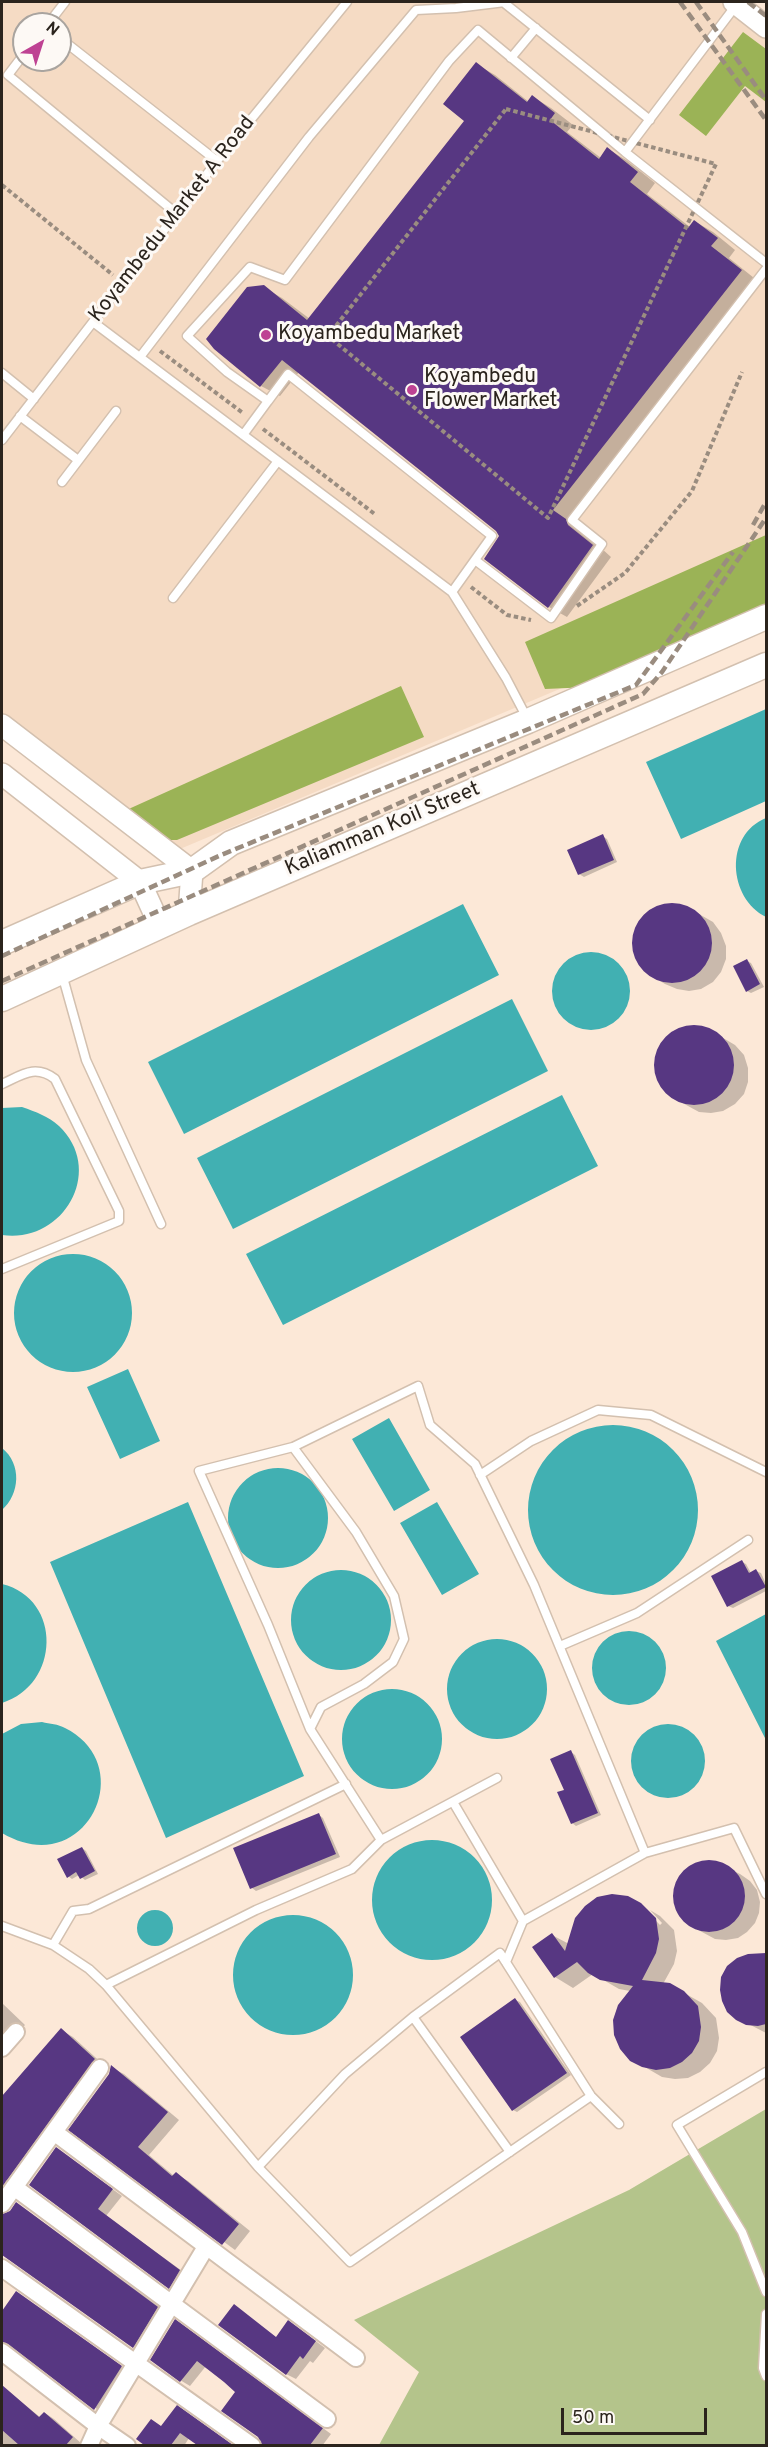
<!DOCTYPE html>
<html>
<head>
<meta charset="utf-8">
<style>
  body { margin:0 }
  #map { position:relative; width:768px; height:2447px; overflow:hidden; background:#fce8d7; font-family:Overpass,sans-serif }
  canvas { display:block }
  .frame { position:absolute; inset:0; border:3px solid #2b241d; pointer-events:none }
  .north { position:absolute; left:12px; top:12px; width:60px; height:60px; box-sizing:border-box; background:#fdf9f5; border:2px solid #a9a49f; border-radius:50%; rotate:39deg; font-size:16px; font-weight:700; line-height:24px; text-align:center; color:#2b241d }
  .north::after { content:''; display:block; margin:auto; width:21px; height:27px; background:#be4293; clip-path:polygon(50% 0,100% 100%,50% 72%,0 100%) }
  .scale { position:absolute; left:561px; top:2408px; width:146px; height:27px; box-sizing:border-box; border:3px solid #2b241d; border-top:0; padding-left:8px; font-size:18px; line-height:21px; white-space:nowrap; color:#2b241d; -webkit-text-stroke:4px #fdf9f5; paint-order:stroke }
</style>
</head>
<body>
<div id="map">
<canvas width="768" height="2447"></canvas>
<div class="frame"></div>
<div class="north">N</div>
<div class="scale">50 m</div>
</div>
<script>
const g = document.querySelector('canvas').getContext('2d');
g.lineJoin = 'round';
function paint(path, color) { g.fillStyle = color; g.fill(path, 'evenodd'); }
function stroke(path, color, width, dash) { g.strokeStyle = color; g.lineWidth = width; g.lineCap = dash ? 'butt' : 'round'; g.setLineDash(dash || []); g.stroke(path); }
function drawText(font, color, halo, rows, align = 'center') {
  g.font = font + ' Overpass,sans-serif'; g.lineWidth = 6; g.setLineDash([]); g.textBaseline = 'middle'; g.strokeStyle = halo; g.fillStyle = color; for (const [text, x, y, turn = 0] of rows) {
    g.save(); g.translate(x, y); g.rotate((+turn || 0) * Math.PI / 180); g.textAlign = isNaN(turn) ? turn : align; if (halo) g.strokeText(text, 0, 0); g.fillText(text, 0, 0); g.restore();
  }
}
const built = new Path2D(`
  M 2,2 L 724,2 L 766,35 L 766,602 L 161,857 L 2,728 ZM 24,24 L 60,24 L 60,60 L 24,60 Z`);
const green = new Path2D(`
  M 766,2109 L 766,2445 L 379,2445 L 419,2372 L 354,2320 L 629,2190 Z`);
const forest = new Path2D(`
  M 743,32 L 766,49 L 766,102 L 745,86 L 706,136 L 679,115 Z
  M 766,535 L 766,619 L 636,685 L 545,689 L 525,642 Z
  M 401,686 L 424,737 L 177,840 L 165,840 L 122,812 Z`);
const water = new Path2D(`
  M 766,709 L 766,801 L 681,839 L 646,762 Z
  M 766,818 L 766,917 C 728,898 724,835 766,818 Z
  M 463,904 L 499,975 L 184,1134 L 148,1062 Z
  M552 991a39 39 0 1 1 78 0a39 39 0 1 1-78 0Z
  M 512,999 L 548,1071 L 233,1229 L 197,1158 Z
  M 562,1095 L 598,1166 L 283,1325 L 246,1254 Z
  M 22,1107 C 36,1112 48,1116 59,1126 C 106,1171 63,1244 2,1235 L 2,1108 Z
  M14 1313a59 59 0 1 1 118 0a59 59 0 1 1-118 0Z
  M 128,1369 L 160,1441 L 120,1459 L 87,1387 Z
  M 389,1418 L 430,1490 L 394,1511 L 352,1439 Z
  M528 1510a85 85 0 1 1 170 0a85 85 0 1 1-170 0Z
  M 2,1448 C 22,1464 20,1494 2,1510 Z
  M228 1518a50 50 0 1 1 100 0a50 50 0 1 1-100 0Z
  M 188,1502 L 304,1776 L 166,1838 L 50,1562 Z
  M 437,1502 L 479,1574 L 442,1595 L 400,1523 Z
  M291 1620a50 50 0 1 1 100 0a50 50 0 1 1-100 0Z
  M 2,1584 C 63,1599 60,1685 2,1703 Z
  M 766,1614 L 766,1740 L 716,1641 Z
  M592 1668a37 37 0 1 1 74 0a37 37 0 1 1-74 0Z
  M447 1689a50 50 0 1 1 100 0a50 50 0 1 1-100 0Z
  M342 1739a50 50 0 1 1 100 0a50 50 0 1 1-100 0Z
  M 42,1722 C 50,1724 58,1724 65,1728 C 141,1766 85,1882 2,1833 L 2,1734 L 21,1724 Z
  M631 1761a37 37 0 1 1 74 0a37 37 0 1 1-74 0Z
  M372 1900a60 60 0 1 1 120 0a60 60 0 1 1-120 0Z
  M137 1928a18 18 0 1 1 36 0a18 18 0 1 1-36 0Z
  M233 1975a60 60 0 1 1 120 0a60 60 0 1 1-120 0Z`);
const shadow = new Path2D(`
  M 476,64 L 495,75 L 529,102 L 533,97 L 551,108 L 573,125 L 567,132 L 601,158 L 608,149 L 626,160 L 655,183 L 647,194 L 690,227 L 694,221 L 713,232 L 735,250 L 729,258 L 759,282 L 571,521 L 611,557 L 567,617 L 549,607 L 486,559 L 501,536 L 497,530 L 299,372 L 280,396 L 261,386 L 215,347 L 263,287 L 282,298 L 310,319 L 466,120 Z
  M 602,836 L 607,839 L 617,862 L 584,877 L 579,874 Z
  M 672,904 L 685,906 L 713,922 L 721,933 L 726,946 L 726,959 L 721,972 L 713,982 L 701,989 L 689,991 L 677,989 L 665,984 L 650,975 L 641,966 L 635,955 L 633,943 L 635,931 L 640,920 L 649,912 L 660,906 Z
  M 747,961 L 751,963 L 764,987 L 751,993 L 747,991 Z
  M 695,1026 L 708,1029 L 735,1045 L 744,1055 L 748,1068 L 748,1082 L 744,1094 L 735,1104 L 723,1111 L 711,1113 L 699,1112 L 688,1106 L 672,1097 L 663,1089 L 657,1078 L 655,1066 L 657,1053 L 663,1043 L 671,1034 L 682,1028 Z
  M 742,1562 L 746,1564 L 751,1573 L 756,1571 L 761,1573 L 766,1584 L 766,1591 L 733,1608 L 728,1606 Z
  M 571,1752 L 575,1755 L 601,1815 L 576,1826 L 572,1823 L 566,1791 Z
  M 319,1815 L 323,1818 L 340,1857 L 256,1891 L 252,1888 Z
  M 82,1848 L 86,1851 L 98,1874 L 85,1880 L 79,1875 L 72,1879 L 68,1876 Z
  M 713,1861 L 740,1874 L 750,1881 L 757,1890 L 760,1902 L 759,1913 L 755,1923 L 747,1932 L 738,1938 L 726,1940 L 715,1939 L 689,1925 L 677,1913 L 674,1896 L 676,1884 L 682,1874 L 690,1866 L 701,1862 Z
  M 641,1905 L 660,1925 L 662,1923 L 650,1910 L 660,1916 L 674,1930 L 677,1951 L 674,1964 L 663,1984 L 670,1985 L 702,2003 L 716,2018 L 719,2038 L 717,2051 L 710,2063 L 700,2072 L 688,2078 L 675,2079 L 662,2077 L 631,2059 L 630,1991 L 619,1989 L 593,1974 L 573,1988 L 555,1977 L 534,1948 L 552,1935 L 569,1944 Z
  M 761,1954 L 766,1956 L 766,2033 L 737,2018 Z
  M 515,2000 L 520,2002 L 571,2075 L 517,2112 L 513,2110 Z
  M 2,2003 L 25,2025 L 2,2050 Z
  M 61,2030 L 73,2037 L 106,2067 L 5,2205 L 4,2215 L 6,2215 L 17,2204 L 28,2211 L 169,2314 L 145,2354 L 2,2252 L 2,2097 Z
  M 112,2068 L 124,2074 L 179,2120 L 149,2155 L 174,2176 L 176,2174 L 188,2181 L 250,2231 L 235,2250 L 71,2129 L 110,2075 Z
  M 57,2149 L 122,2196 L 106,2216 L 189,2276 L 179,2293 L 31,2185 Z
  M 26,2299 L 130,2373 L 104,2414 L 2,2341 L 2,2317 L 7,2309 Z
  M 235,2306 L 277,2338 L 298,2328 L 325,2348 L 313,2363 L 310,2361 L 296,2379 L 286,2374 Z
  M 184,2326 L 331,2434 L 322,2446 L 264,2446 L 237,2391 L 206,2366 L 190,2386 L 180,2380 Z
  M 2,2386 L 41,2418 L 45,2413 L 54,2419 L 82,2444 L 80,2446 L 2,2446 Z
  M 186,2413 L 233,2446 L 201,2446 L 189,2438 L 184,2446 L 147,2446 L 138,2439 Z`);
const building = new Path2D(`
  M 476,62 L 527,102 L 532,95 L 555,113 L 550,120 L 599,159 L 607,147 L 638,172 L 630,182 L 688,228 L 694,220 L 718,238 L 711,246 L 742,270 L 553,510 L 566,519 L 568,525 L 593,545 L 548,608 L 484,559 L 499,536 L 496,531 L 282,360 L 260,387 L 214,349 L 206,339 L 247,287 L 264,285 L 307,320 L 464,121 L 443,104 Z
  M 603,834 L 614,860 L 578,875 L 567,850 Z
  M632 943a40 40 0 1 1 80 0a40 40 0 1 1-80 0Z
  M 747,959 L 760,984 L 746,992 L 733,966 Z
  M654 1065a40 40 0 1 1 80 0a40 40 0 1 1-80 0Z
  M 742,1560 L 749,1573 L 756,1569 L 766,1587 L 727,1607 L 711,1576 Z
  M 571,1750 L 598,1813 L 571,1824 L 557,1792 L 564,1790 L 550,1759 Z
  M 319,1813 L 336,1854 L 250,1889 L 233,1848 Z
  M 82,1847 L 95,1871 L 80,1879 L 76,1872 L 67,1878 L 57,1859 Z
  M673 1896a36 36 0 1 1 72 0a36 36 0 1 1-72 0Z
  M 612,1894 L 628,1896 L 641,1903 L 656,1918 L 659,1939 L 656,1953 L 642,1980 L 670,1983 L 684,1991 L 698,2006 L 701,2027 L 699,2041 L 692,2053 L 682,2062 L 670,2068 L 656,2070 L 642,2067 L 630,2061 L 620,2049 L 614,2035 L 613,2020 L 618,2005 L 633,1986 L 600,1980 L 588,1973 L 577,1962 L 554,1978 L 532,1947 L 552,1933 L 565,1951 L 575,1918 L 585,1906 L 597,1897 Z
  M 766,1953 L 766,2024 L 758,2026 L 746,2025 L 736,2020 L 727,2012 L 722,2001 L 720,1990 L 721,1977 L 727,1966 L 737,1958 L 748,1954 Z
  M 515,1998 L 567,2073 L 512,2111 L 460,2037 Z
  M 61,2028 L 95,2059 L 2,2187 L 2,2096 Z
  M 111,2065 L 168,2112 L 138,2147 L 172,2176 L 176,2172 L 239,2224 L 222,2245 L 68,2130 L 109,2074 Z
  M 56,2147 L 113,2189 L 98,2209 L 180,2270 L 169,2289 L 29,2185 Z
  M 16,2202 L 158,2307 L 133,2348 L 2,2255 L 2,2214 L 10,2211 Z
  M 16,2291 L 122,2366 L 94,2410 L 8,2344 L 2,2342 L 2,2311 Z
  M 234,2304 L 276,2337 L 288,2320 L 316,2341 L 303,2359 L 300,2356 L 286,2375 L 218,2325 Z
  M 175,2319 L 323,2428 L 310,2445 L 262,2445 L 258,2437 L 221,2411 L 235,2392 L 224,2382 L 197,2361 L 180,2382 L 150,2360 Z
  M 2,2385 L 39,2417 L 44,2412 L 73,2437 L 66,2445 L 19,2445 L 2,2430 Z
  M 177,2405 L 233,2445 L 197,2445 L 180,2433 L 171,2445 L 144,2445 L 136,2439 L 151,2419 L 161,2426 Z`);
const path = new Path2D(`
  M 506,109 L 716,164 L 548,518 L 328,336 Z
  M 2,185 L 113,275
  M 160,351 L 243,413
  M 263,429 L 376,515
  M 471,587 L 507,615 L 531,620
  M 577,606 L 625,573 L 692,491 L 742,372`);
const service = new Path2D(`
  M 503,2 L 650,120
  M 48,24 L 65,2
  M 60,38 L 217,161
  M 24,54 L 8,75 L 177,214
  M 511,58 L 536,28
  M 625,152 L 737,4
  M 93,322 L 452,592 L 492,536 L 288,374 L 268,401 L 227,372 L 187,336 L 250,267 L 285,280 L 449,61 L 478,30 L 625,152 L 766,263
  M 140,357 L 309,137 L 416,10 L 456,8 L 505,2
  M 2,373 L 34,399
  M 20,416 L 78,460
  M 243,435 L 268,401
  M 2,440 L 217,161 L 347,2
  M 62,482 L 116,411
  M 475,560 L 551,618 L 602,544 L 572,520 L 766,269
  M 452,592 L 506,678 L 528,720
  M 173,598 L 278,461
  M 62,974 L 86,1060 L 161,1224
  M 2,1084 C 22,1075 35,1064 55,1079 L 119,1211 L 119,1221 L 2,1269
  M 293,1447 L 199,1471 L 268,1625 L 310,1729
  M 480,1475 L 531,1441 L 598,1410 L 651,1415 L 766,1472
  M 560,1646 L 637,1613 L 748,1540
  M 453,1802 L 523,1921 L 506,1962
  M 381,1840 L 310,1729 L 321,1707 L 364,1684 L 393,1662 L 404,1639 L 394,1596 L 356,1532 L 293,1447 L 418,1386 L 430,1425 L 475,1464 L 534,1585 L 645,1853
  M 523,1921 L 645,1853 L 734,1828 L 766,1894
  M 2,1926 L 53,1945
  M 106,1985 L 89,1969 L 53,1945 L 73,1911 L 89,1909 L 346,1784
  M 413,2017 L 510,2152
  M 766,2072 L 677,2125 L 742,2232 L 766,2292
  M 591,2096 L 350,2262 L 258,2167 L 345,2074 L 413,2017 L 500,1953 L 591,2096 L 619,2124
  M 258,2167 L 106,1985 L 256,1910 L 352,1869 L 381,1840 L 497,1778
  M 766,2314 L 763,2368 L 766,2376`);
const minor = new Path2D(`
  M 2,2048 L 16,2032
  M 54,2132 L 356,2358
  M 14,2187 L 327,2419
  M 2,2204 L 100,2068
  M 2,2268 L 252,2446
  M 2,2352 L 98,2426 L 89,2446
  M 127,2446 L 98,2426 L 206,2247`);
const tertiary = new Path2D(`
  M 734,2 L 766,27
  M 2,725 L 192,871 L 189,913
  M 2,774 L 140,882 L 160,926`);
const secondary = new Path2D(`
  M 2,943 L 140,882 L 192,871 L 231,843 L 528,721 L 766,617
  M 2,999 L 189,913 L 766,665`);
const rail = new Path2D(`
  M 680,2 L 766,120
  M 696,2 L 766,100
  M 748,2 L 766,16
  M 753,525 L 766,502
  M 2,956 L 221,855 L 636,685 L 733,552
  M 2,981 L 643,694 L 662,672 L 766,518`);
const markers = [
  [266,335,6,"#be4293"],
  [412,390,6,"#be4293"]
];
const streetNames = [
  ["Koyambedu Market A Road",173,220,-52],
  ["Kaliamman Koil Street",383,830,-23]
];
const poiNames = [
  ["Koyambedu Market",278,335],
  ["Koyambedu",424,378],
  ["Flower Market",424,402]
];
paint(built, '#f5dbc4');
paint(green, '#b4c48b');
paint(forest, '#9bb356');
paint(water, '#41b0b2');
paint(shadow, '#0003');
paint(building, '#573782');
stroke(service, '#d3c0af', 11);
stroke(minor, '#d3c0af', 20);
stroke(tertiary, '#d3c0af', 24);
stroke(secondary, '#d3c0af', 27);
stroke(path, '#9a8d80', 4, [4.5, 3]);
stroke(service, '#fff', 8);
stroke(minor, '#fff', 16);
stroke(tertiary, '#fff', 21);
stroke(secondary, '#fff', 24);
stroke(rail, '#9a8c7f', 4.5, [9, 4.5]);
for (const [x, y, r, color] of markers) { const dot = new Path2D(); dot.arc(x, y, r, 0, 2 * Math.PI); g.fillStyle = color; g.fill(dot); stroke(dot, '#fdf9f5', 2); }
drawText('21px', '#2b241d', '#fdf9f5', streetNames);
drawText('21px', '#2b241d', '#fdf9f5', poiNames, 'left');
</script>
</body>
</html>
